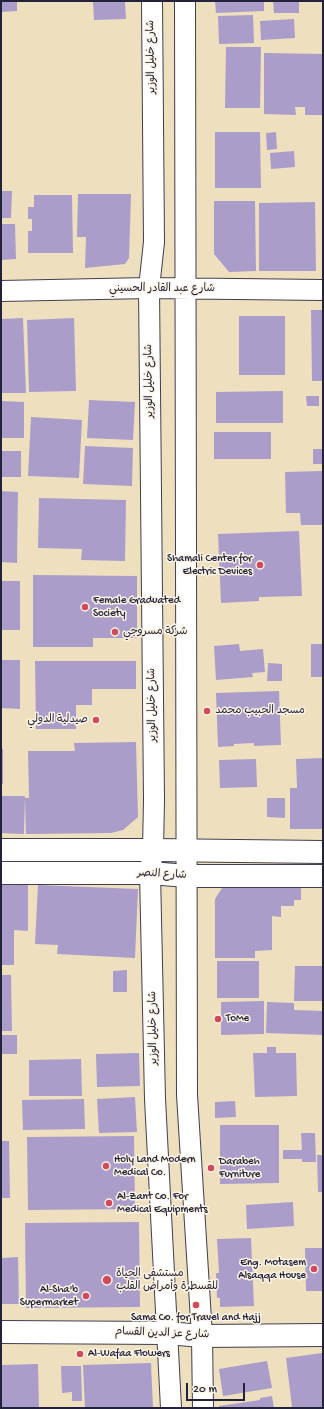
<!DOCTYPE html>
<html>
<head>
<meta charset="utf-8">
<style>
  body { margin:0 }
  #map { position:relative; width:324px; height:1409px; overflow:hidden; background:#eee0be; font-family:"Gochi Hand",sans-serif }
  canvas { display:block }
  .frame { position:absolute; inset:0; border:2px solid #22223b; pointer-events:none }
  .scale { position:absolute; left:186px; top:1383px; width:59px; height:18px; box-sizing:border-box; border:2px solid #22223b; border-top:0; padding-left:5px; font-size:12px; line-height:14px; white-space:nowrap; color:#22223b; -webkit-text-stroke:3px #fcf5e5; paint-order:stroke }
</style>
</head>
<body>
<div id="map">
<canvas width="324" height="1409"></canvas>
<div class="frame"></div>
<div class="scale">20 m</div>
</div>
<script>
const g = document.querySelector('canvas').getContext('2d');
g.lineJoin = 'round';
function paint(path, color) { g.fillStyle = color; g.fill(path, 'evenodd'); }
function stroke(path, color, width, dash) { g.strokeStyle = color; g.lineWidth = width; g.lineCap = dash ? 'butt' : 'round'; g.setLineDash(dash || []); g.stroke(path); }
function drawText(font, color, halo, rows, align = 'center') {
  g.font = font + ' "Gochi Hand","Playpen Sans Arabic",sans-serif'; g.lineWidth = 3; g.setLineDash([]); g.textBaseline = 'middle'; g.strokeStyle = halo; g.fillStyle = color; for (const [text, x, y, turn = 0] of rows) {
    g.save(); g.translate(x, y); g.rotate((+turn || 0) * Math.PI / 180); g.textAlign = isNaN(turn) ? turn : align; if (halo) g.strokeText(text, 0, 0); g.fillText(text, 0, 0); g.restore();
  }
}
const building = new Path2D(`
  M 1,1 L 17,1 L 17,11 L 1,12 Z
  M 93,1 L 125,1 L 126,19 L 94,20 Z
  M 215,1 L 264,1 L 264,11 L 216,13 Z
  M 273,1 L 299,1 L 299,13 L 274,13 Z
  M 253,15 L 254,43 L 219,44 L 218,16 Z
  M 294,19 L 295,38 L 261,40 L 260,21 Z
  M 226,47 L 261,47 L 260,108 L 225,108 Z
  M 264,53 L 323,54 L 323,115 L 305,115 L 305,107 L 295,107 L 296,115 L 264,114 Z
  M 215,132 L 260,132 L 261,188 L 215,188 Z
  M 276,132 L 277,149 L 267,150 L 266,133 Z
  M 294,151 L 295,167 L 271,169 L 270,153 Z
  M 1,191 L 12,191 L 11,218 L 1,218 Z
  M 78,194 L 131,194 L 129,258 L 125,264 L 85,268 L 86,237 L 77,237 Z
  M 34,195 L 72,195 L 73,253 L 28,253 L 28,231 L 32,231 L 32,219 L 28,219 L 28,207 L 34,207 Z
  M 214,201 L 255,201 L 256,271 L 229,272 L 214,254 Z
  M 315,202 L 316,271 L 259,271 L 259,203 Z
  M 1,224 L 15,224 L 16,259 L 1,260 Z
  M 311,310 L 323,310 L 323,381 L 312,381 Z
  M 239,316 L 285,316 L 285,375 L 239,375 Z
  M 23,318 L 26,393 L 1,393 L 1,319 Z
  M 74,318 L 76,391 L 29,392 L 27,320 Z
  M 283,391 L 283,423 L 216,423 L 216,392 Z
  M 306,396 L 319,396 L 319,406 L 307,406 Z
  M 89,400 L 135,402 L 133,440 L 87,438 Z
  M 1,401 L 24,402 L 24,438 L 1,438 Z
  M 31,417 L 82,420 L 79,478 L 28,476 Z
  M 214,432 L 271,432 L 271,459 L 214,459 Z
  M 85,446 L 133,448 L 132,486 L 83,484 Z
  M 313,449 L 323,449 L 323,464 L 313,464 Z
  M 1,451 L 21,451 L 21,477 L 1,477 Z
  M 323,471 L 323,525 L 301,525 L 300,513 L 286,513 L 285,472 Z
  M 1,491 L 18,492 L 17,563 L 1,562 Z
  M 39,498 L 126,500 L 125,561 L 81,560 L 82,549 L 38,548 Z
  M 299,531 L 302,596 L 259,597 L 259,601 L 221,603 L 218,534 Z
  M 33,575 L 137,576 L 137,638 L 93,638 L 93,647 L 33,647 Z
  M 1,581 L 20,581 L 20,630 L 1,630 Z
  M 239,644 L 240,651 L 263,649 L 265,672 L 252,673 L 253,677 L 216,680 L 214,646 Z
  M 311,644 L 323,644 L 323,677 L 311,677 Z
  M 1,660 L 20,660 L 20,709 L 1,708 Z
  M 35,661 L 136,661 L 136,689 L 92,689 L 92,705 L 76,705 L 76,729 L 36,729 Z
  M 268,663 L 282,664 L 282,681 L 267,681 Z
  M 279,691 L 281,745 L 254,746 L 254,743 L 234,744 L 234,746 L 218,747 L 216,693 Z
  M 136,742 L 138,817 L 123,830 L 111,833 L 26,834 L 25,798 L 29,798 L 28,751 L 75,751 L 74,743 Z
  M 1,749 L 3,749 L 3,784 L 1,784 Z
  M 323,758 L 323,829 L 290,829 L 290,788 L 297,788 L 296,759 Z
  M 256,759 L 257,787 L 220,788 L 219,760 Z
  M 1,796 L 25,796 L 24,834 L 1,833 Z
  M 267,798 L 285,798 L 285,818 L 267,817 Z
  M 301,880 L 301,900 L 294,900 L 294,906 L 281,906 L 281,917 L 272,916 L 272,950 L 255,951 L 255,958 L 215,958 L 215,899 L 224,885 Z
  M 1,885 L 28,885 L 28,931 L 14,930 L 14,965 L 1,965 Z
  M 38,885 L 138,889 L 135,958 L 57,954 L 58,945 L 35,944 Z
  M 217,961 L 259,961 L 259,998 L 217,998 Z
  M 295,966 L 323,966 L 323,1001 L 294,1001 Z
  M 127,970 L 127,992 L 113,992 L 113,971 Z
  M 1,975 L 11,975 L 12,1031 L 1,1031 Z
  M 264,1001 L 264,1034 L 221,1035 L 221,1002 Z
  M 267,1002 L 294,1003 L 294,1010 L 323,1011 L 323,1035 L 266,1033 Z
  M 1,1035 L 17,1035 L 17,1054 L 1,1054 Z
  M 267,1047 L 276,1047 L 276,1053 L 296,1053 L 297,1096 L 255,1097 L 253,1053 L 267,1053 Z
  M 139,1053 L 140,1086 L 97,1087 L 96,1054 Z
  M 81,1059 L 82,1096 L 29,1096 L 29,1060 Z
  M 135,1097 L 137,1132 L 99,1133 L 97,1099 Z
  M 84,1099 L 85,1129 L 23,1130 L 22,1100 Z
  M 235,1101 L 236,1117 L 215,1118 L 215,1102 Z
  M 220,1125 L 279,1125 L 279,1183 L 220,1184 Z
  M 301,1133 L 315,1133 L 316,1162 L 302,1162 L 302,1159 L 283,1159 L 283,1150 L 302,1150 Z
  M 134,1136 L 135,1209 L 28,1210 L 27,1137 Z
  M 1,1141 L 9,1141 L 10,1198 L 1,1198 Z
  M 317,1155 L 323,1155 L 323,1192 L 318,1192 Z
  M 293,1202 L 294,1226 L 247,1229 L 246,1205 Z
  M 139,1222 L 140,1307 L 26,1308 L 25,1223 Z
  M 251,1238 L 254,1306 L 220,1307 L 220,1298 L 217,1298 L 216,1273 L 219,1273 L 217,1239 Z
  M 305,1248 L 323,1248 L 323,1291 L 306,1291 Z
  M 18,1257 L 19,1304 L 1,1304 L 1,1258 Z
  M 322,1353 L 323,1408 L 292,1407 L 286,1358 Z
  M 267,1361 L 272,1388 L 223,1396 L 219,1369 Z
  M 151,1363 L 153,1408 L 85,1408 L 83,1365 Z
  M 38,1364 L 39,1408 L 1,1408 L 1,1365 Z
  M 61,1366 L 81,1366 L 82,1401 L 72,1401 L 72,1392 L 62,1393 Z
  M 272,1396 L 274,1408 L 219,1408 L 219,1406 L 260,1400 L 260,1398 Z`);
const street = new Path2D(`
  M 152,1 L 154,242 L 149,288 L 154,800 L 153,850 L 150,873 L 155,1099 L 171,1408
  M 185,1 L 187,1095 L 202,1336 L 203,1408
  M 1,291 L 149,288 L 323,290`);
const secondary = new Path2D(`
  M 1,850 L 153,850 L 323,852
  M 1,873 L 150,873 L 187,876 L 323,876
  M 1,1332 L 167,1333 L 202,1336 L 323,1335`);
const markers = [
  [260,565,4,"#d1495b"],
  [85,607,4,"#d1495b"],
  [115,632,4,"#d1495b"],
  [207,711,4,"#d1495b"],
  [96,720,4,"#d1495b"],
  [218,1019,4,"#d1495b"],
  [106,1166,4,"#d1495b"],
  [211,1168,4,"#d1495b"],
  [109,1203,4,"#d1495b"],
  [314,1269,4,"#d1495b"],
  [107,1280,5,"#d1495b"],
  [86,1296,4,"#d1495b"],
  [196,1305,4,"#d1495b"],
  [80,1354,4,"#d1495b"]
];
const streetNames = [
  ["شارع خليل الوزير",152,57,-91],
  ["شارع عبد القادر الحسيني",162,289],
  ["شارع خليل الوزير",150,381,-91],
  ["شارع خليل الوزير",153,705,-91],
  ["شارع النصر",162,875,3],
  ["شارع خليل الوزير",154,1028,-91],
  ["شارع عز الدين القسام",162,1334,2]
];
const poiNames = [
  ["Shamali Center for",252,559,"right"],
  ["Electric Devices",252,572,"right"],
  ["Female Graduated",93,601],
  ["Society",93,614],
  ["شركة مسروجي",123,632],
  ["مسجد الحبيب محمد",215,711],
  ["صيدلية الدولي",88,720,"right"],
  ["ToMe",226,1019],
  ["Holy Land Modern",114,1160],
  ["Medical Co.",114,1173],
  ["Darabeh",219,1162],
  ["Furniture",219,1175],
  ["Al-Zant Co. For",117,1197],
  ["Medical Equipments",117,1210],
  ["Eng. Motasem",306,1263,"right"],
  ["Alsaqqa House",306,1276,"right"],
  ["مستشفى الحياة",116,1274],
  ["للقسطرة وأمراض القلب",116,1287],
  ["Al-Sha'b",78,1290,"right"],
  ["Supermarket",78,1303,"right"],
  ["Sama Co. for Travel and Hajj",196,1318,"center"],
  ["Al-Wafaa Flowers",88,1354]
];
paint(building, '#aa9dca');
stroke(street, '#413e4f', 22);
stroke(secondary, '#413e4f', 24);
stroke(street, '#fff', 20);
stroke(secondary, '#fff', 22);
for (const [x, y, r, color] of markers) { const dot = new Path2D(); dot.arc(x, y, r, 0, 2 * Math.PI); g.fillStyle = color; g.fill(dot); stroke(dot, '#fcf5e5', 1.5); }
drawText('11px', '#22223b', '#fcf5e5', streetNames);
drawText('11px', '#22223b', '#fcf5e5', poiNames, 'left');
</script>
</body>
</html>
